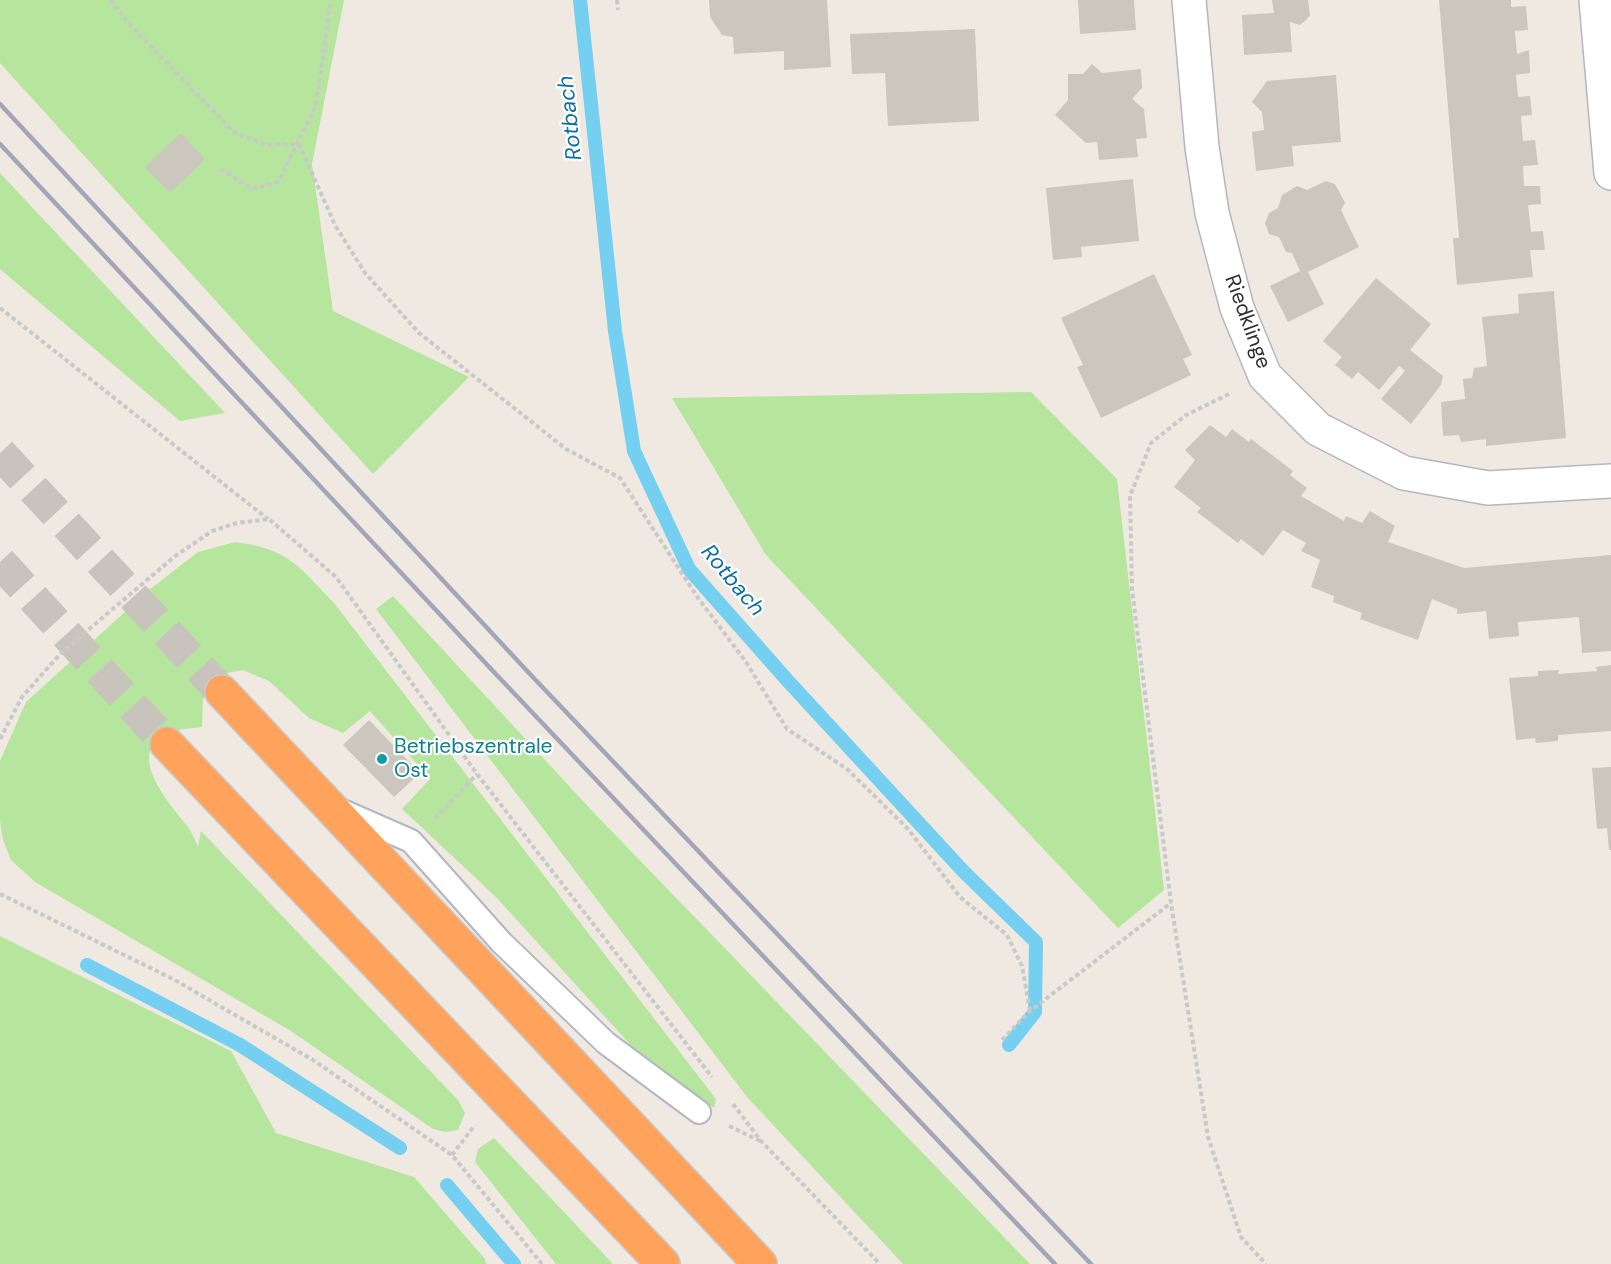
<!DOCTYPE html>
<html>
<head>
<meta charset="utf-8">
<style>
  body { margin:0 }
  canvas { display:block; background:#efe9e1 }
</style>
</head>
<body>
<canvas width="1611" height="1264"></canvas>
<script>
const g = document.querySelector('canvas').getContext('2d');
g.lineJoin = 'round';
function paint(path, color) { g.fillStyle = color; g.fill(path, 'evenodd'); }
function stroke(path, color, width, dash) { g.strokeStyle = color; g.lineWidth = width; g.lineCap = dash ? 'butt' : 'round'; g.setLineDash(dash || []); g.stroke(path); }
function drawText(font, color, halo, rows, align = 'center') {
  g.font = font + ' "DM Sans",sans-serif'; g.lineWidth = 4.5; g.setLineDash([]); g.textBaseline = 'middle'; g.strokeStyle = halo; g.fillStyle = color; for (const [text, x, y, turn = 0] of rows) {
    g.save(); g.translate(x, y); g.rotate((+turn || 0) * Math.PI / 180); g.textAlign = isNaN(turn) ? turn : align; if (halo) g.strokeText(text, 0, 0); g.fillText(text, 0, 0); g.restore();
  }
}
const green = new Path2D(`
  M 0,0 L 344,0 L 312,164 L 333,311 L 469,377 L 373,474 L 0,63 Z
  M 0,173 L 225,413 L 180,421 L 0,269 Z
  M 1031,392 L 1117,479 L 1164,890 L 1118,928 L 766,555 L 672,398 Z
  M 235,542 C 289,549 298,566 334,603 L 716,1099 L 714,1108 L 636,1051 L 496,897 L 402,809 L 430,779 L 370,711 L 343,733 L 309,718 L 269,681 L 243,670 L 222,674 L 208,687 L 203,700 L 202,727 C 188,729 167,729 157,740 C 132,764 173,807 187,826 C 192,832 195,840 198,847 L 201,831 L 458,1100 L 465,1113 L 458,1130 L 446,1132 L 433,1129 L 291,1031 L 35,882 L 11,860 L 3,840 L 0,821 L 0,761 L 26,702 L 149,590 L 198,552 Z
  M 393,596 L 596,815 L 1030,1264 L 903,1264 L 747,1097 L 376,609 Z
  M 0,936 L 231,1051 L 276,1133 L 414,1177 L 485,1259 L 486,1264 L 0,1264 Z
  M 494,1138 L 613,1264 L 556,1264 L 475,1162 L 478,1149 Z`);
const stream = new Path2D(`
  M 580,0 L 615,331 L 634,451 L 689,569 L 787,680 L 964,872 L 1036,942 L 1035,1012 L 1009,1045
  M 87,965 L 240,1045 L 400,1148
  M 447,1185 L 514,1264`);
const building = new Path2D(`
  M 709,0 L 827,0 L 831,67 L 784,70 L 784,51 L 734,54 L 733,37 L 722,35 L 710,17 Z
  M 1078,0 L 1134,0 L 1136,30 L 1080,34 Z
  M 1272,0 L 1308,0 L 1310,15 L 1306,20 L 1300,25 L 1290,22 L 1292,52 L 1244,55 L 1242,15 L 1274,13 Z
  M 1439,0 L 1511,0 L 1511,7 L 1526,6 L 1528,30 L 1515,31 L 1517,54 L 1529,50 L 1530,73 L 1516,75 L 1518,97 L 1530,96 L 1532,115 L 1521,116 L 1523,141 L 1535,140 L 1538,165 L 1523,166 L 1524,186 L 1540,186 L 1541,204 L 1528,205 L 1531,232 L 1543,231 L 1545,250 L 1530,250 L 1533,277 L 1457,285 L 1453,238 L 1459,238 Z
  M 975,29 L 979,121 L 888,126 L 885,73 L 852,74 L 850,34 Z
  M 1092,64 L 1102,73 L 1141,69 L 1142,88 L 1132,99 L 1144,109 L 1147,138 L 1136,139 L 1138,157 L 1099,160 L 1097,142 L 1086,143 L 1055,115 L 1068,100 L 1068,74 L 1083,74 Z
  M 1336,75 L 1341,142 L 1292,146 L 1294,166 L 1256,171 L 1252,132 L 1264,130 L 1262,112 L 1252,102 L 1267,81 Z
  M 181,133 L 205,159 L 170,193 L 145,167 Z
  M 1133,179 L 1139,241 L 1081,247 L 1082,257 L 1053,260 L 1046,188 Z
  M 1326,181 L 1335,184 L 1345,203 L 1341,210 L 1359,247 L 1308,272 L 1324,304 L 1288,322 L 1270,286 L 1300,271 L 1292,253 L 1286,252 L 1279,237 L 1269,234 L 1265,223 L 1269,213 L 1278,208 L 1282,195 L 1297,186 L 1307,190 Z
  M 1154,274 L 1192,355 L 1183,359 L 1191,375 L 1101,418 L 1077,367 L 1083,365 L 1061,318 Z
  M 1376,278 L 1431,324 L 1410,350 L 1443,376 L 1441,385 L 1411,424 L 1381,399 L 1405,371 L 1399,366 L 1379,390 L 1358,372 L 1352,379 L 1335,365 L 1342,357 L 1323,341 Z
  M 1554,291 L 1566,438 L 1486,446 L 1486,439 L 1461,442 L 1459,435 L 1443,436 L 1441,402 L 1465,399 L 1463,379 L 1472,378 L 1474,368 L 1487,366 L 1482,317 L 1519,313 L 1518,294 Z
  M 1210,425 L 1226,437 L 1232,429 L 1249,442 L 1251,439 L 1293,471 L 1290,475 L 1307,488 L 1301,496 L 1344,521 L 1346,516 L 1362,523 L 1370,511 L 1395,526 L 1388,542 L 1464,568 L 1611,555 L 1611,651 L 1582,653 L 1579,617 L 1518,622 L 1519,636 L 1489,639 L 1486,611 L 1457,614 L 1457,609 L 1432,599 L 1418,640 L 1360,619 L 1362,613 L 1333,602 L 1334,596 L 1311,587 L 1320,560 L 1301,551 L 1306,543 L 1283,530 L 1263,556 L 1241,539 L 1238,543 L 1197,512 L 1201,508 L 1174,487 L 1195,460 L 1185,450 Z
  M 1611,665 L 1611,731 L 1558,735 L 1558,741 L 1536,743 L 1535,738 L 1516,740 L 1509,678 L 1538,676 L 1538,671 L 1559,670 L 1558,674 L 1597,671 L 1596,667 Z
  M 369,720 L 420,773 L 394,797 L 343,745 Z
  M 1611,767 L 1611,850 L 1609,850 L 1607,828 L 1597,829 L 1592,768 Z`);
const highwayTunnel = new Path2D(`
  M 0,453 L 222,692
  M 0,562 L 167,744`);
const path = new Path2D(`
  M 110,0 L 131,26 L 234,132 L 267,145 L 298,144
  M 617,0 L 618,10
  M 299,144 L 335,225 L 365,273 L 419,333 L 566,449 L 620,478 L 698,598 L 746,662 L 787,729 L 847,769 L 908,829 L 960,897 L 1007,935 L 1022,966 L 1030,1011
  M 221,169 L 252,189 L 278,182 L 316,105 L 331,0
  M 0,308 L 268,519
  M 1229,394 L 1186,415 L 1151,443 L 1130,496 L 1132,589 L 1171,903 L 1208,1137 L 1241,1237 L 1266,1264
  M 0,739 L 22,697 L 61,653 L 174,557 L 212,531 L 237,523 L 269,519 L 336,577 L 477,774 L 712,1077
  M 435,819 L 477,774
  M 0,894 L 173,979 L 313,1060 L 452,1155 L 542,1264
  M 1002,1040 L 1030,1011 L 1171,903
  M 733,1104 L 761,1141 L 880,1264
  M 729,1126 L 760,1141
  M 452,1155 L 475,1125`);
const lane = new Path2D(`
  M 338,809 L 411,841 L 501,942 L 606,1043 L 699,1112`);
const street = new Path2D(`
  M 1189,0 L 1202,147 L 1212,213 L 1237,308 L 1265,376 L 1318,429 L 1404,473 L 1488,488 L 1611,481
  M 1596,0 L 1611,173`);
const highway = new Path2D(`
  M 222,692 L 760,1264
  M 167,744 L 663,1264`);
const rail = new Path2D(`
  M 0,104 L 529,673 L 1091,1264
  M 0,144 L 492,670 L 1055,1264`);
const markers = [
  [382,759,6,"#0f9aa8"]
];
const streetNames = [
  ["Riedklinge",1247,322,70]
];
const cultureNames = [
  ["Betriebszentrale",394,747],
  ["Ost",394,771]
];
const waterNames = [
  ["Rotbach",571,118,-96],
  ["Rotbach",732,581,50]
];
paint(green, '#b6e59e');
stroke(stream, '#75cff0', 14);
paint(building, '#cbc7bf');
stroke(highwayTunnel, '#c8c4bd', 33, [33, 16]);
stroke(lane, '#b4b7c1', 26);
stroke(street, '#b4b7c1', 36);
stroke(highway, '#c9c9c9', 36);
stroke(path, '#c9c9c9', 4, [4.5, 3]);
stroke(lane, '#fff', 22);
stroke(street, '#fff', 33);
stroke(highway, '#ffa35c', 33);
stroke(rail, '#a3a6b8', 4.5);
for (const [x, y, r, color] of markers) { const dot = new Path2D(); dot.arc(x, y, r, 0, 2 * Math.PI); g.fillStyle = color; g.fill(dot); stroke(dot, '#fff', 2); }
drawText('21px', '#2e2e2e', '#fff', streetNames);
drawText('21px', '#0d838f', '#fff', cultureNames, 'left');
drawText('italic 22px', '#0d6fa3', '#fff', waterNames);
</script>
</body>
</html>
